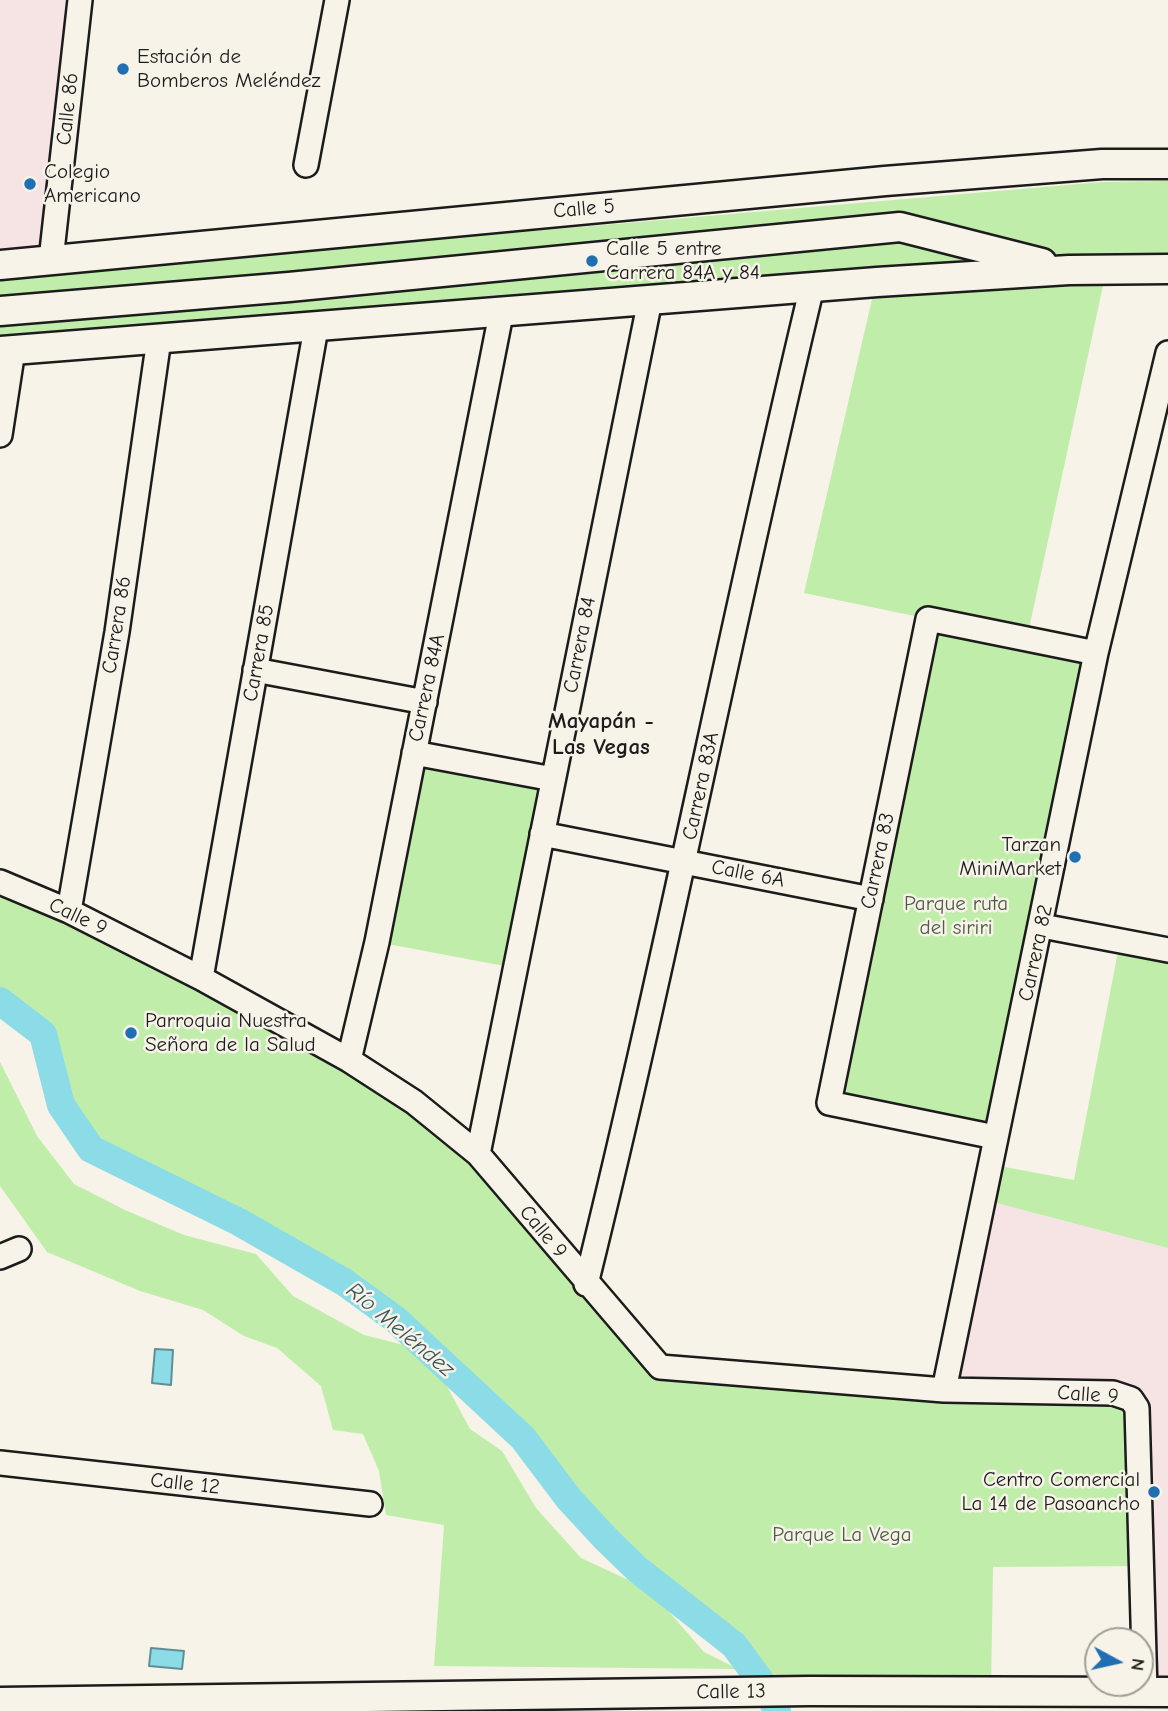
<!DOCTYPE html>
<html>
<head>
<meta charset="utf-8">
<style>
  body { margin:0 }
  #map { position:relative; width:1168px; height:1711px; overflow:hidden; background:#f7f3e8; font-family:"Comic Neue",sans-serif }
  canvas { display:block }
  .north { position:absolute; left:1084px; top:1627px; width:70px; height:70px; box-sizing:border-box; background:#f7f3e8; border:2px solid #9f9d96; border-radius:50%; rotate:98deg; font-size:19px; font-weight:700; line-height:28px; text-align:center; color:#1c1c1c }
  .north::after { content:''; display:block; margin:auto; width:24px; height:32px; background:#1f6fb2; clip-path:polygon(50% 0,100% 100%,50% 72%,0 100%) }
</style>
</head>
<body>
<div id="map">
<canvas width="1168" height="1711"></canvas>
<div class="north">N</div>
</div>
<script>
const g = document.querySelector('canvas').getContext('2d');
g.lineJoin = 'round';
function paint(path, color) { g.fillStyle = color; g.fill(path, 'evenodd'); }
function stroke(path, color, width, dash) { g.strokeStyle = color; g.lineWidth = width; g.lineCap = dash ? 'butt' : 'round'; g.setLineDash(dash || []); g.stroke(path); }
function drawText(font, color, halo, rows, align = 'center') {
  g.font = font + ' "Comic Neue",sans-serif'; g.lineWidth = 5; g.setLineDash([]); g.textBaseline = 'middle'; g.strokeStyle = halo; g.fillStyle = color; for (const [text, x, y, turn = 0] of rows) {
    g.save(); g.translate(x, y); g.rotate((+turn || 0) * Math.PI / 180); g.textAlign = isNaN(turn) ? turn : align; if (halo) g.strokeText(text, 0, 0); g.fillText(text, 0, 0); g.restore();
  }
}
const built = new Path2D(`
  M 0,0 L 80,0 L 51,260 L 0,265 Z
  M 985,1200 L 1168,1248 L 1168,1692 L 1145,1691 L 1137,1409 L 944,1390 Z`);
const green = new Path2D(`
  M 1168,181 L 1168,269 L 1106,272 L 1027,638 L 1096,653 L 995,1137 L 829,1103 L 924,618 L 804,593 L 876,282 L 0,351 L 0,277 L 1102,182 Z
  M 414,753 L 553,779 L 515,968 L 377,942 Z
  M 0,882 L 414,1102 L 660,1367 L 1131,1399 L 1142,1566 L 993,1567 L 991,1689 L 768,1691 L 734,1644 L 637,1569 L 606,1539 L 569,1499 L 523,1438 L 395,1319 L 344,1282 L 239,1222 L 91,1149 L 61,1105 L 43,1034 L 0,1001 Z
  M 1120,941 L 1168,950 L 1168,1248 L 985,1200 L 989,1164 L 1074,1180 Z
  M 0,1062 L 37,1136 L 74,1184 L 125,1210 L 184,1235 L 256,1254 L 293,1296 L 364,1335 L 428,1351 L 470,1429 L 502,1451 L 536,1508 L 581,1558 L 650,1590 L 704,1652 L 738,1669 L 434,1666 L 444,1525 L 386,1515 L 379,1471 L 363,1434 L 333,1430 L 321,1386 L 277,1348 L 244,1336 L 203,1310 L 140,1291 L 47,1252 L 0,1186 Z`);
const water = new Path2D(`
  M 155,1349 L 173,1350 L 171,1385 L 152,1383 Z
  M 151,1648 L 184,1651 L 182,1669 L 149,1666 Z`);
const river = new Path2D(`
  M 0,1001 L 43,1034 L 61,1105 L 91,1149 L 239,1222 L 344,1282 L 395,1319 L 523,1438 L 569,1499 L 606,1539 L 637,1569 L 734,1645 L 768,1691 L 777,1711`);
const minor = new Path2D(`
  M 306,165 L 337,0
  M 51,260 L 80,0
  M 0,435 L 13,350
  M 255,670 L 425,702
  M 414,753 L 553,779
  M 542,834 L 871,899
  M 0,882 L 69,911 L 201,978 L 349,1060 L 414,1102 L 478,1154 L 660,1367 L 944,1390 L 1113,1393 L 1131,1399 L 1137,1408 L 1145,1691
  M 69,911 L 117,632 L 159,339
  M 1042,926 L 1168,950
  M 201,978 L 316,328
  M 349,1060 L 377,942 L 501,314
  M 995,1137 L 829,1103 L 928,619 L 1096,653
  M 478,1154 L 650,300
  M 0,1257 L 19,1249
  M 586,1284 C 668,953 732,619 812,287
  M 944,1390 L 1096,653 L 1168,353
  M 0,1463 L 370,1504`);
const major = new Path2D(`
  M 0,265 L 885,181 L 1102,164 L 1168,164
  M 0,311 L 289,287 L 900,227 L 1042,263
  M 0,351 L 877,282 L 1069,270 L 1168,269
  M 0,1702 L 809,1691 L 1168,1692`);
const markers = [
  [123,69,7,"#1f6fb2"],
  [30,184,7,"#1f6fb2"],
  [592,261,7,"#1f6fb2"],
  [1075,857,7,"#1f6fb2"],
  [131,1033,7,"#1f6fb2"],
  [1154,1492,7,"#1f6fb2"]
];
const poiNames = [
  ["Estación de",137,57],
  ["Bomberos Meléndez",137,81],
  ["Colegio",44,172],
  ["Americano",44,196],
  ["Calle 5 entre",606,249],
  ["Carrera 84A y 84",606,273],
  ["Tarzan",1061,845,"right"],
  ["MiniMarket",1061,869,"right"],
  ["Parroquia Nuestra",145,1021],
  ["Señora de la Salud",145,1045],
  ["Centro Comercial",1140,1480,"right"],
  ["La 14 de Pasoancho",1140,1504,"right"]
];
const streetNames = [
  ["Calle 86",68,109,-84],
  ["Calle 5",584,209,-5],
  ["Carrera 86",117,625,-81],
  ["Carrera 84",580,645,-79],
  ["Carrera 85",259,653,-80],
  ["Carrera 84A",427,688,-78],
  ["Carrera 83A",701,786,-78],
  ["Carrera 83",878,861,-78],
  ["Calle 6A",748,874,11],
  ["Calle 9",78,917,25],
  ["Carrera 82",1036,953,-78],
  ["Calle 9",543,1232,50],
  ["Calle 9",1088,1395,4],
  ["Calle 12",185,1484,6],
  ["Calle 13",731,1692,-1]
];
const parkNames = [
  ["Parque ruta",956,904],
  ["del siriri",956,928],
  ["Parque La Vega",842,1535]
];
const neighbourhoodNames = [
  ["Mayapán -",601,721],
  ["Las Vegas",601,747]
];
const waterNames = [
  ["Río Meléndez",400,1330,40]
];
paint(built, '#f6e3e4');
paint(green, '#c0edaa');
paint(water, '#8cdce7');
stroke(water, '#5f8f96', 2);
stroke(river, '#8cdce7', 28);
stroke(minor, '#1c1c1c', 28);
stroke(major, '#1c1c1c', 33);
stroke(minor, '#f7f3e8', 23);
stroke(major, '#f7f3e8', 28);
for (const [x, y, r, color] of markers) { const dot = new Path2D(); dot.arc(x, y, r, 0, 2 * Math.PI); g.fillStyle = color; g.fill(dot); stroke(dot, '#f7f3e8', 2.5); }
drawText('21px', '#1c1c1c', '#f7f3e8', poiNames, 'left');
drawText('21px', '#1c1c1c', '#f7f3e8', streetNames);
drawText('21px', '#4d5b47', '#f7f3e8', parkNames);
drawText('bold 23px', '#1c1c1c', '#f7f3e8', neighbourhoodNames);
drawText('italic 23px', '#3e5659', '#f7f3e8', waterNames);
</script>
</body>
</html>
